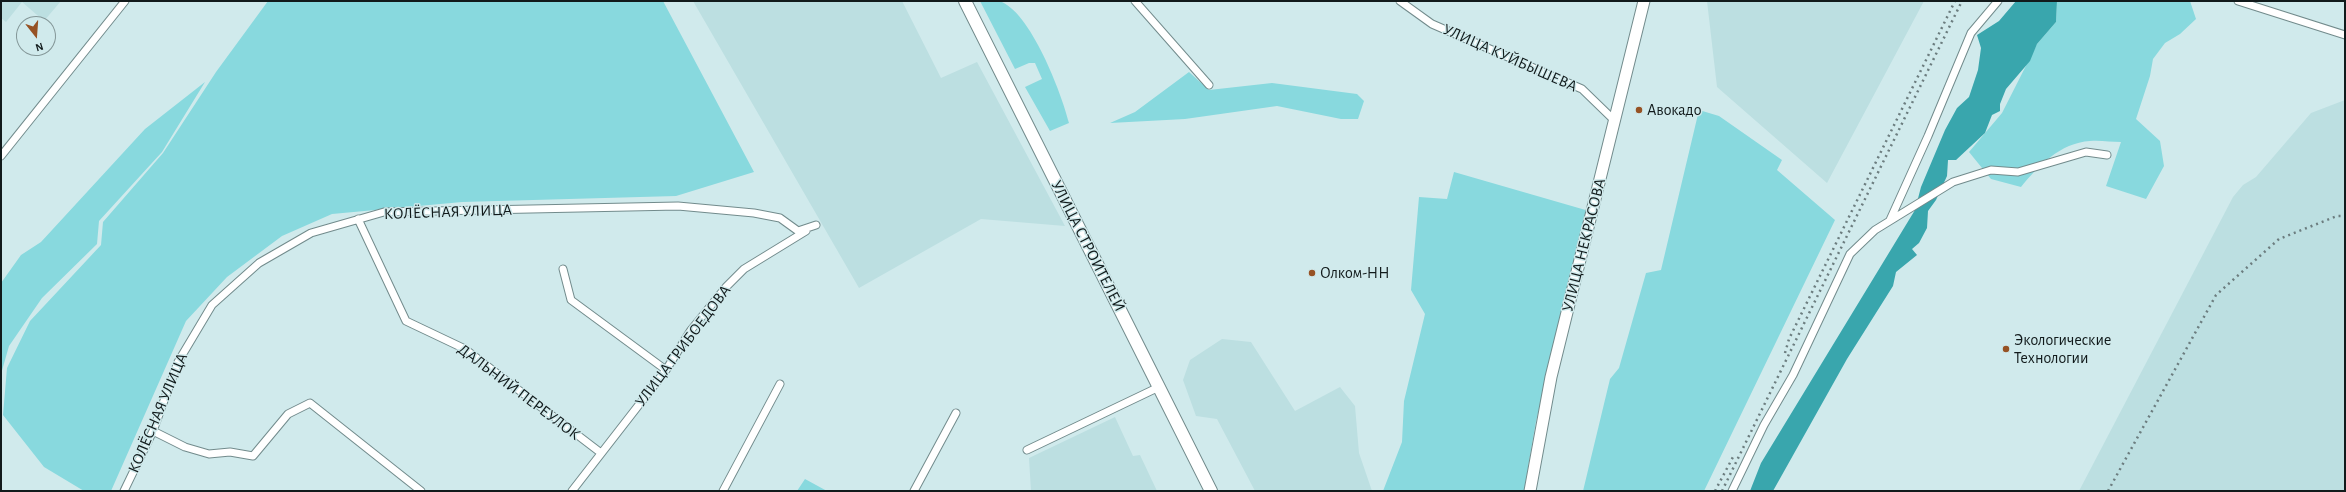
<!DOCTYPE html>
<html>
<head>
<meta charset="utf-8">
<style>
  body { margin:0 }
  #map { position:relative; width:2346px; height:492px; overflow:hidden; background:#d0eaec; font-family:"Alegreya Sans",sans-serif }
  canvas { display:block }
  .frame { position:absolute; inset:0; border:2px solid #111a1b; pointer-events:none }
  .north { position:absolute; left:16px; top:16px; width:40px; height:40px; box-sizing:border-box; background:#d0eaec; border:1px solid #849798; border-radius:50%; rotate:163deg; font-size:11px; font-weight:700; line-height:16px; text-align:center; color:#111a1b }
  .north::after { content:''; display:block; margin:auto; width:14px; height:18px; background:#965224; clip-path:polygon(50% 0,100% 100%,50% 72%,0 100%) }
</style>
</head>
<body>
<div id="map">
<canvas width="2346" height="492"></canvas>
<div class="frame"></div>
<div class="north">N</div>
</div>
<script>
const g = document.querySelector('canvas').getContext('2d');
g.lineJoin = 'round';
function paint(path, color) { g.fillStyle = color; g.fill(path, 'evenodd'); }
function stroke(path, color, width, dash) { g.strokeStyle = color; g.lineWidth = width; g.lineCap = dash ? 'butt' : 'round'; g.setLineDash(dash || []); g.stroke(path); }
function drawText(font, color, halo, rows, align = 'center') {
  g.font = font + ' "Alegreya Sans",sans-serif'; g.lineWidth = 3; g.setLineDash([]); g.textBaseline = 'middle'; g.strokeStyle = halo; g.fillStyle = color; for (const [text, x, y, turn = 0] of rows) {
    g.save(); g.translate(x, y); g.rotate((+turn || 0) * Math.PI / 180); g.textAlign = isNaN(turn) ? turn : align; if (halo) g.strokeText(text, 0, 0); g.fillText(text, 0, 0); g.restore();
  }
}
const built = new Path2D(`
  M 1,1 L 61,1 L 44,21 L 22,2 L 6,22 L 1,18 Z
  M 693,1 L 902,1 L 941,78 L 977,62 L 1065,226 L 981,219 L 859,288 Z
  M 1707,1 L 1924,1 L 1827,183 L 1717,87 Z
  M 2345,100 L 2345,491 L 2079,491 L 2233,197 L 2243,185 L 2256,177 L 2311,113 Z
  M 1222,339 L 1251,342 L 1295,411 L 1340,387 L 1355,406 L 1359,453 L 1372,491 L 1255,491 L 1217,419 L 1196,416 L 1183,380 L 1190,360 Z
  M 1115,417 L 1133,456 L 1140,455 L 1157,491 L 1031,491 L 1029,458 Z`);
const green = new Path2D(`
  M 268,1 L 663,1 L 754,172 L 676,196 L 462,202 L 332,214 L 282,236 L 227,277 L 186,321 L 111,491 L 84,491 L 44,467 L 3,415 L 7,368 L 30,321 L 101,245 L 103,222 L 163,153 L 216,72 Z
  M 980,1 C 986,1 994,0 999,1 C 1030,10 1062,94 1069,123 L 1050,131 L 1025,87 L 1042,79 L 1035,63 L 1029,63 L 1015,69 Z
  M 2057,1 L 2190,1 L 2196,19 L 2180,34 L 2165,43 L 2153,59 L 2150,76 L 2136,119 L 2160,141 L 2164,166 L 2146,199 L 2106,186 L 2121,142 C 2111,142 2100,140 2090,141 C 2060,143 2038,166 2021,187 L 1991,179 L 1969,152 L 2002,113 L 2037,44 L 2056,22 Z
  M 1189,72 L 1209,90 L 1272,83 L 1357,94 L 1364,101 L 1358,119 L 1341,119 L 1277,106 L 1185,119 L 1110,123 L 1135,112 Z
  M 205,82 L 162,152 L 99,221 L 97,244 L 42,298 L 9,346 L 1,374 L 1,283 L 21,255 L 41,242 L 145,129 Z
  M 1699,110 L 1719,116 L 1782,160 L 1777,170 L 1835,220 L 1704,491 L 1583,491 L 1610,379 L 1619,368 L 1646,273 L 1661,270 Z
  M 1454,172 L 1589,211 L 1536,421 L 1524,491 L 1383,491 L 1402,442 L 1404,401 L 1425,314 L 1411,290 L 1419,197 L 1447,199 Z
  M 805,479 L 827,491 L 797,491 Z`);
const water = new Path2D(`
  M 2016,1 L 2057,1 L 2056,22 L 2037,44 L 2030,61 L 2006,89 L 2000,104 L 2000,111 L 1992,115 L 1985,133 L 1956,160 L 1948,160 L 1947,176 L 1936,200 L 1928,211 L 1927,228 L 1919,243 L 1912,249 L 1917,255 L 1896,272 L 1893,286 L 1847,359 L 1773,491 L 1750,491 L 1761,463 L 1915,210 L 1921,187 L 1945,130 L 1957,108 L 1969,97 L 1978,70 L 1981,48 L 1977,35 L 1999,21 Z`);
const street = new Path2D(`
  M 1135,1 L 1209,85
  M 1400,1 L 1432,24 L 1582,89 L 1615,121
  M 2238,1 L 2345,35
  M 1,156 L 125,1
  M 358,219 L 406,321 L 465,349 L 601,453
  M 1890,220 L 1928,136 L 1971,33 L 1998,1
  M 563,269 L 571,300 L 666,370
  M 153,431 L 185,447 L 209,454 L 230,452 L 253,456 L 288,414 L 310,403 L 421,491
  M 1027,450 L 1159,387
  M 124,491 L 153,431 L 178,362 L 212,305 L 259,263 L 311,233 L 384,212 L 678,206 L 754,213 L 780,218 L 798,231 L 816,225
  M 572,491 L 666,370 L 691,330 L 726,287 L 744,269 L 806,231
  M 723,491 L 780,384
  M 914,491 L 956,413
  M 1732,491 L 1764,425 L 1793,375 L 1850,254 L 1875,230 L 1953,182 L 1991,170 L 2018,172 L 2086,152 L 2107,155`);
const secondary = new Path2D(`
  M 1530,491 L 1551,377 L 1644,1`);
const primary = new Path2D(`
  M 965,1 L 1211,491`);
const rail = new Path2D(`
  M 1785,353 L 1789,339 L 1955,1
  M 1715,491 L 1733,457
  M 1722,491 L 1962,1
  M 2108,491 L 2216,295 L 2279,239 L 2337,216 L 2345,216`);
const markers = [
  [1639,110,4,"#965224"],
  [1312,273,4,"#965224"],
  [2006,349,4,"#965224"]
];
const streetNames = [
  ["УЛИЦА КУЙБЫШЕВА",1510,58,24],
  ["КОЛЁСНАЯ УЛИЦА",448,212,-2],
  ["УЛИЦА НЕКРАСОВА",1584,245,-76],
  ["УЛИЦА СТРОИТЕЛЕЙ",1088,246,63],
  ["УЛИЦА ГРИБОЕДОВА",683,346,-53],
  ["ДАЛЬНИЙ ПЕРЕУЛОК",519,392,37],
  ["КОЛЁСНАЯ УЛИЦА",158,413,-67]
];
const poiNames = [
  ["Авокадо",1647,110],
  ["Олком-НН",1320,273],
  ["Экологические",2014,340],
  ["Технологии",2014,358]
];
paint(built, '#bcdfe1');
paint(green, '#88d9de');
paint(water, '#39a6ad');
stroke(street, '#728b8c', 9);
stroke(secondary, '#728b8c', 13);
stroke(primary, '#728b8c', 14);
stroke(street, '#fff', 7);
stroke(secondary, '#fff', 11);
stroke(primary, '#fff', 12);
stroke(rail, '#6c7d7f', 2.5, [2, 4]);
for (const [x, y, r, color] of markers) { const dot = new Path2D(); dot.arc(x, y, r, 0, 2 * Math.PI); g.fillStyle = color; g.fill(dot); stroke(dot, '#d0eaec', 1.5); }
drawText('16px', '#111a1b', '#d0eaec', streetNames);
drawText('16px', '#111a1b', '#d0eaec', poiNames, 'left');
</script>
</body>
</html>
